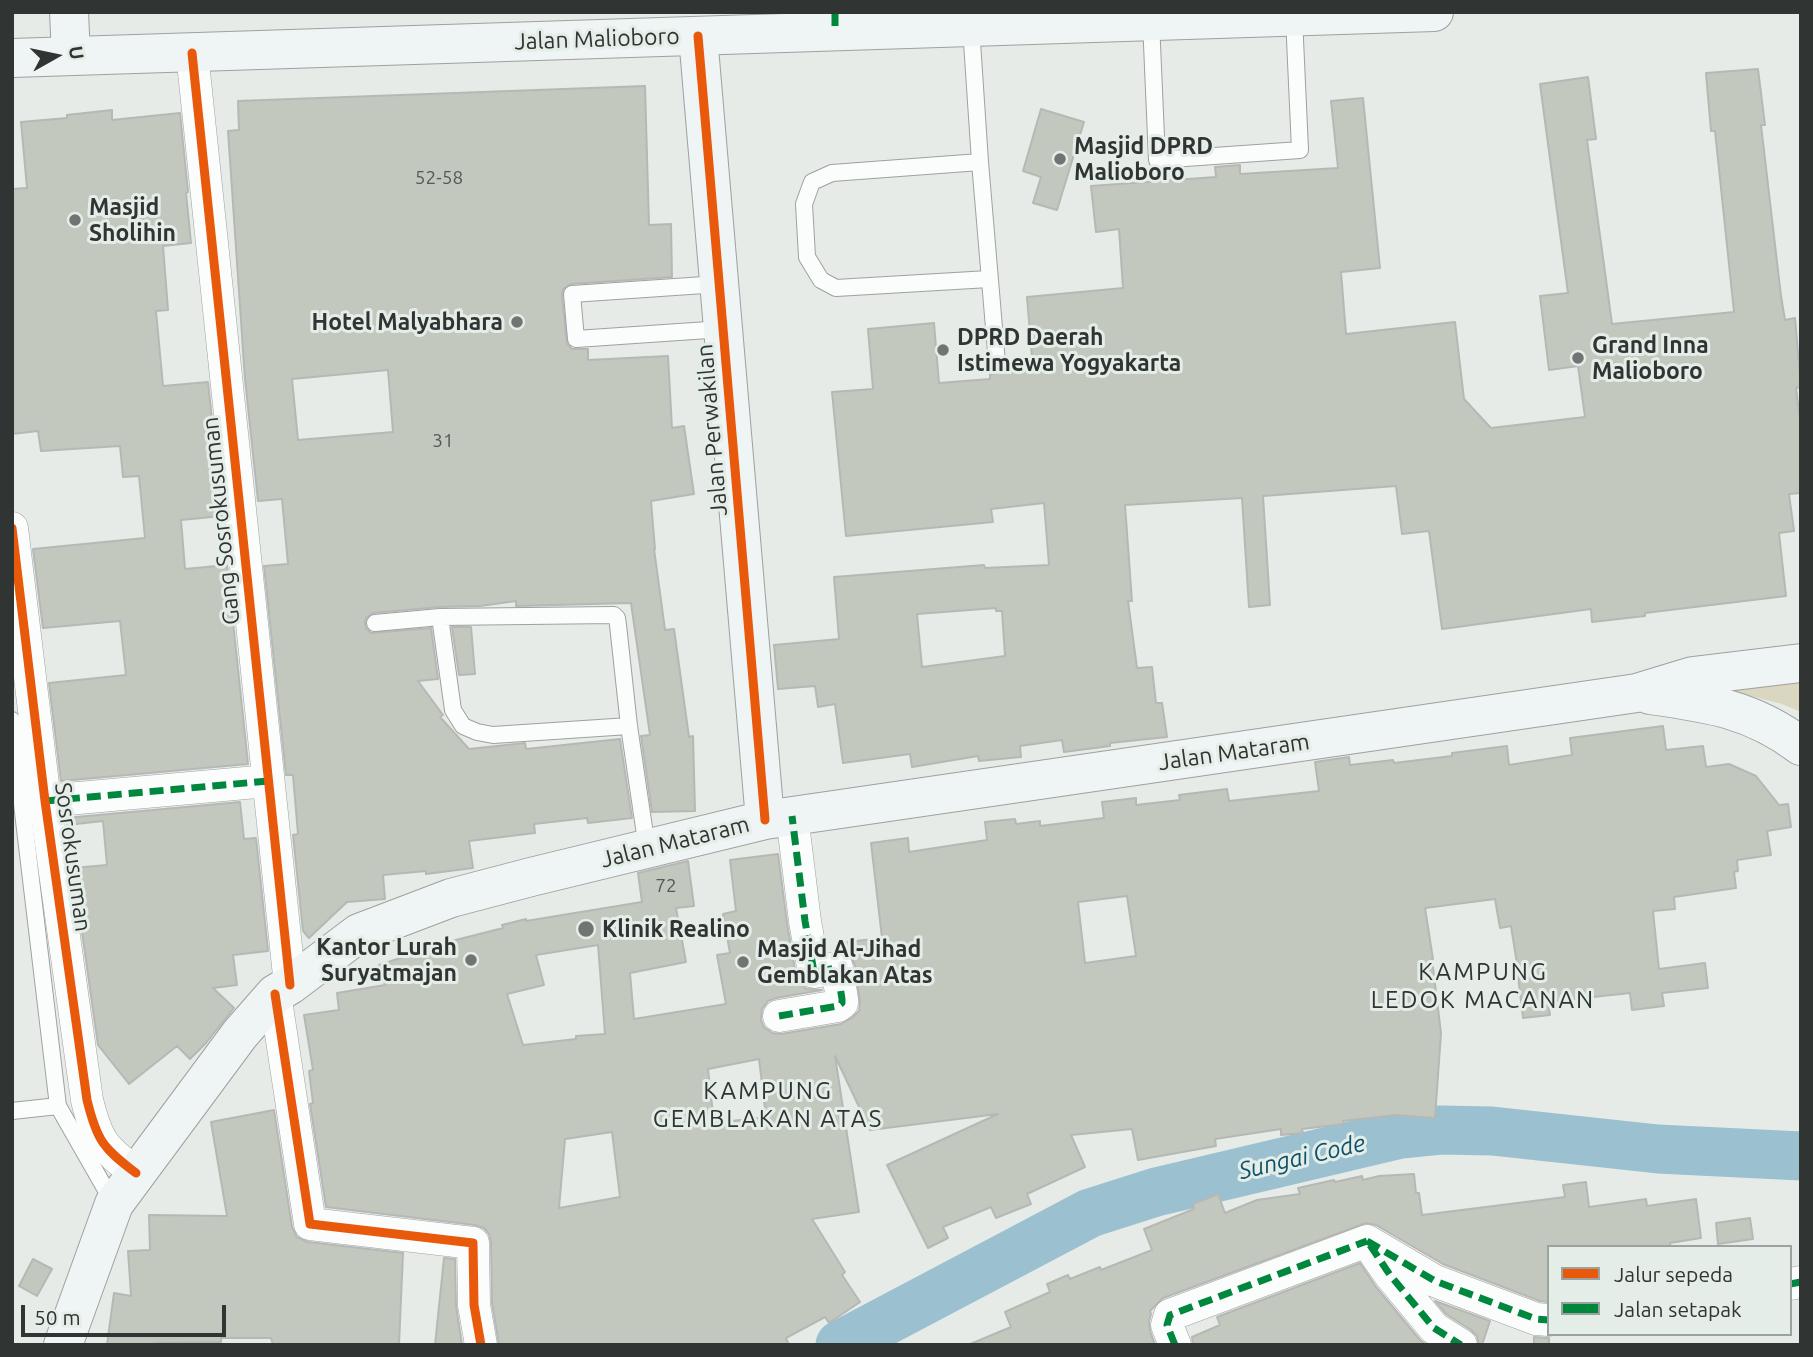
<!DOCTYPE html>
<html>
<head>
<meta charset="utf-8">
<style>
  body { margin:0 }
  #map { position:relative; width:1813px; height:1357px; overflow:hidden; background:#e6ebe8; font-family:Ubuntu,sans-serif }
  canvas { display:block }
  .frame { position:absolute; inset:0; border:14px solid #303432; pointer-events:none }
  .legend { position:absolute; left:1547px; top:1245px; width:245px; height:91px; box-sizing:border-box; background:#e4ede8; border:2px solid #9ca39f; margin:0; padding:9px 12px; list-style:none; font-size:21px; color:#303432 }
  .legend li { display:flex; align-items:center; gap:14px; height:35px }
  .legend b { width:35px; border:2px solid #9ca39f }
  .north { position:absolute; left:21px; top:21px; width:70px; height:70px; -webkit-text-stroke:5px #e4ede8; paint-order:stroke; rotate:81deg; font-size:19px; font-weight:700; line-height:28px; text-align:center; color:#303432 }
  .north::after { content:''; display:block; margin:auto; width:24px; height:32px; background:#303432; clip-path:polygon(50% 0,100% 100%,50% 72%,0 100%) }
  .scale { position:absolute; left:21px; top:1305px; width:205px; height:32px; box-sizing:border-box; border:4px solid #303432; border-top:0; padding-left:9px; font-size:21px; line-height:24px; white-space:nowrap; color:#303432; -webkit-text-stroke:5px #e4ede8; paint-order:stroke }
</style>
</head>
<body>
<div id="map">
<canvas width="1813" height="1357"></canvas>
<div class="frame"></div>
<ul class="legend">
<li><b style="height:9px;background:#e8590c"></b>Jalur sepeda</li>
<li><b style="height:9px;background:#00873e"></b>Jalan setapak</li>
</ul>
<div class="north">U</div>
<div class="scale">50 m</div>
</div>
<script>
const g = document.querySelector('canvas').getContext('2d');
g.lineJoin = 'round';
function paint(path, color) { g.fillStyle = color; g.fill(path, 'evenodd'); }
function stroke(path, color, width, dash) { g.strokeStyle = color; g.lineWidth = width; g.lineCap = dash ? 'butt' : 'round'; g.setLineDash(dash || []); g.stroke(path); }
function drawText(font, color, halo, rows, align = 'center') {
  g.font = font + ' Ubuntu,sans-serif'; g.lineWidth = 6; g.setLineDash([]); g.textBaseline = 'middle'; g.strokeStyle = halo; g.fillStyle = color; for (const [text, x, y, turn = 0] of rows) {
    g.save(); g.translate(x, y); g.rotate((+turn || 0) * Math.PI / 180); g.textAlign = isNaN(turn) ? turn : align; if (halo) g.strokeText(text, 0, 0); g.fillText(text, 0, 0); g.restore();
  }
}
const green = new Path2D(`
  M 1801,681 L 1801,712 L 1782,704 L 1731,691 Z`);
const river = new Path2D(`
  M 840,1345 L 1090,1213 L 1156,1192 L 1401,1134 L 1441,1130 L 1492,1131 L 1658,1149 L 1801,1156`);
const building = new Path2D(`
  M 1758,69 L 1765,125 L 1761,125 L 1781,296 L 1785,320 L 1795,318 L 1801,386 L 1801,387 L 1796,388 L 1801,427 L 1801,493 L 1789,494 L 1794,531 L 1779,533 L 1786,596 L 1645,613 L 1645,616 L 1592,622 L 1591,609 L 1442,629 L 1429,531 L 1402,534 L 1396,486 L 1263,496 L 1270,605 L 1249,607 L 1242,498 L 1125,505 L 1132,601 L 1128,601 L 1137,668 L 1152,667 L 1156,703 L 1162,703 L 1167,737 L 1110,743 L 1110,746 L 1064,752 L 1062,740 L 1020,746 L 1021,757 L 979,761 L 978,756 L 912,767 L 910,754 L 843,763 L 835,704 L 818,707 L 815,686 L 778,689 L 774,645 L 839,639 L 834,577 L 984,565 L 985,568 L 1049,565 L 1044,503 L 991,509 L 993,522 L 846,536 L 832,392 L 873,389 L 868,329 L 934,323 L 939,383 L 990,379 L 990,374 L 1033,369 L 1027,297 L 1123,288 L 1119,229 L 1096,232 L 1091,186 L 1216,177 L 1215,167 L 1240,165 L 1240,174 L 1338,168 L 1331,101 L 1363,98 L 1380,268 L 1341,272 L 1346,334 L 1455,322 L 1464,399 L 1491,428 L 1585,417 L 1578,366 L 1549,370 L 1540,296 L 1568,293 L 1540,84 L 1588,77 L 1596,139 L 1587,140 L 1612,324 L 1734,312 L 1715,131 L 1711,131 L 1706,73 ZM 996,608 L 996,611 L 1002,611 L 1005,656 L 922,667 L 917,614 Z
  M 645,86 L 649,225 L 671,224 L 672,277 L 571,284 L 563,289 L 562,295 L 567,344 L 572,349 L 588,349 L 588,360 L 668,356 L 672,428 L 684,426 L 694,494 L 651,501 L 655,549 L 654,549 L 665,630 L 674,629 L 689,737 L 693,736 L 695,811 L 652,812 L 641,736 L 650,735 L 631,603 L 516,606 L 516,601 L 480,606 L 439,607 L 373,613 L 366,618 L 365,623 L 366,628 L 371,633 L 431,628 L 438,679 L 418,681 L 443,715 L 440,717 L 469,749 L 525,743 L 526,749 L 620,739 L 632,818 L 588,823 L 587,818 L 534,824 L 535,833 L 469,841 L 473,868 L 426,874 L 426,871 L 383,875 L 385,899 L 347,902 L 309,938 L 303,931 L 293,835 L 298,834 L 293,775 L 286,775 L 264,566 L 288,564 L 282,499 L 258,501 L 245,379 L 228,131 L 239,130 L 238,101 ZM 388,370 L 393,432 L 298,440 L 292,379 Z
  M 1041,109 L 1084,122 L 1057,210 L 1033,203 L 1041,177 L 1023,171 Z
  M 112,110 L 112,120 L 180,113 L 188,192 L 186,193 L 191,243 L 163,246 L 168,310 L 156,311 L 163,386 L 208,382 L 222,516 L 181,520 L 185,569 L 227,565 L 248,764 L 61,781 L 49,683 L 126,675 L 120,621 L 43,628 L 33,549 L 145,538 L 139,476 L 123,477 L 120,446 L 41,451 L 38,431 L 12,434 L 12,189 L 27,188 L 21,122 L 67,118 L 67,115 Z
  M 452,627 L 471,627 L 475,674 L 459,675 Z
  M 1663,726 L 1666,750 L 1703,746 L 1706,767 L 1729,764 L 1756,776 L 1779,805 L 1788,804 L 1791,827 L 1767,831 L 1771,855 L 1737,860 L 1738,871 L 1734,872 L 1736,888 L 1674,897 L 1675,909 L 1653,911 L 1659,969 L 1705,963 L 1708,988 L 1662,993 L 1664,1006 L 1632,1010 L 1630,993 L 1548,1002 L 1550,1015 L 1523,1018 L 1518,976 L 1519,976 L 1511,926 L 1500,928 L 1495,899 L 1425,908 L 1433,959 L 1432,959 L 1441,1033 L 1435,1118 L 1396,1115 L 1343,1121 L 1344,1124 L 1302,1129 L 1303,1133 L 1281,1135 L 1281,1129 L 1215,1139 L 1216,1146 L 1138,1160 L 1132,1129 L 1071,1135 L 1085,1167 L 1027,1194 L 1031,1204 L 996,1218 L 991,1207 L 943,1227 L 948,1238 L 928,1248 L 887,1165 L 998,1114 L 870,1130 L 835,1056 L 859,1212 L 812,1219 L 845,1272 L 842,1275 L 860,1302 L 829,1323 L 825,1317 L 786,1338 L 789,1345 L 499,1345 L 492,1303 L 491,1242 L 489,1234 L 484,1228 L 475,1225 L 326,1207 L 310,1104 L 313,1103 L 309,1071 L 313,1070 L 304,1015 L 339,1010 L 337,993 L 385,985 L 379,965 L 437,946 L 436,945 L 503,928 L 502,925 L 526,919 L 526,921 L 642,902 L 638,873 L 688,861 L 694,906 L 676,908 L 686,962 L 630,973 L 634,1019 L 726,1004 L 717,955 L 730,953 L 723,914 L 736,911 L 730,860 L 778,854 L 787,923 L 796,976 L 800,984 L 807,989 L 822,990 L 776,998 L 768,1001 L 762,1009 L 761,1020 L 764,1027 L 772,1033 L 781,1034 L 841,1024 L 853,1017 L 859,1011 L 860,1003 L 855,965 L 849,955 L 847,942 L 882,938 L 871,843 L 908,838 L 909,852 L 987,840 L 985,822 L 1015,819 L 1016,824 L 1040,821 L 1040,826 L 1104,818 L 1102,802 L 1136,798 L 1136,805 L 1180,800 L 1179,795 L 1227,789 L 1229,801 L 1319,791 L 1315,762 L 1349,757 L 1350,765 L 1393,760 L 1394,763 L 1452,756 L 1452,753 L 1507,746 L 1509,765 L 1572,755 L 1570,738 ZM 1127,896 L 1136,956 L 1085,963 L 1078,902 ZM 598,945 L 605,1034 L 576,1036 L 576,1039 L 523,1045 L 507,994 L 544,985 L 536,955 ZM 759,1059 L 766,1117 L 714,1123 L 708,1069 ZM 612,1132 L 620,1197 L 559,1208 L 565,1139 Z
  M 240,802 L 244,839 L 256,838 L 268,951 L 233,955 L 237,985 L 213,988 L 234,1008 L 206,1043 L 190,1059 L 177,1046 L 129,1084 L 98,1045 L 73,868 L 107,865 L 103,821 L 67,825 L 66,818 Z
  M 274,1110 L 292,1227 L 297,1237 L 308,1242 L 403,1253 L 399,1345 L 273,1345 L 271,1338 L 221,1338 L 221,1342 L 154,1343 L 154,1345 L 107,1345 L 114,1293 L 131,1296 L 128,1251 L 150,1250 L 149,1215 L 227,1216 L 211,1122 Z
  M 1414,1174 L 1416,1193 L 1419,1193 L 1422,1215 L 1565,1197 L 1563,1185 L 1586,1182 L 1589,1207 L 1646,1199 L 1647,1206 L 1696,1199 L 1701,1238 L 1670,1243 L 1670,1247 L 1549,1247 L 1549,1302 L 1540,1301 L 1443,1264 L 1376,1225 L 1366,1223 L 1163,1298 L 1150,1311 L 1151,1314 L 1149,1321 L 1150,1331 L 1155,1345 L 968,1345 L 1011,1327 L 1005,1312 L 1050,1292 L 1047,1284 L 1068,1275 L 1070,1279 L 1100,1267 L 1101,1270 L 1152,1250 L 1144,1229 L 1194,1209 L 1193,1204 L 1218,1194 L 1225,1213 L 1257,1200 L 1300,1194 L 1298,1188 L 1334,1180 L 1335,1182 L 1362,1176 L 1363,1180 L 1379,1176 Z
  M 1750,1218 L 1753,1239 L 1718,1244 L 1716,1223 Z
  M 444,1258 L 455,1259 L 456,1306 L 462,1345 L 435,1345 Z
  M 33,1259 L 52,1269 L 37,1296 L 19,1286 Z
  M 1360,1263 L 1376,1287 L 1420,1340 L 1426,1345 L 1193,1345 L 1192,1337 L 1220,1325 L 1217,1317 Z
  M 1435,1301 L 1490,1321 L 1482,1345 L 1479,1345 L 1477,1336 L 1471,1330 L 1446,1314 Z
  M 1534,1337 L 1549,1338 L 1549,1345 L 1534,1345 Z`);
const lane = new Path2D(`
  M 1151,21 L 1157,160 L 1300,150 L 1294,17
  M 971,27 L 980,162 L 997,363
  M 980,162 L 832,173 L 812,182 L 804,204 L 807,257 L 821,280 L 836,288 L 989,279
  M 719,284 L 572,294 L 576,339 L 723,329
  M 440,617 L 453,710 L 463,726 L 477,732 L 493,735 L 629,726
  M 375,623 L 440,617 L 614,615 L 617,618 L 618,625 L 629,726 L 647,848
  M 12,720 L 58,1106 L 114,1204
  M 12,1111 L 58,1106`);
const street = new Path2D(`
  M 192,53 L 290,985
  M 12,528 L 45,801 L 87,1100 C 97,1141 103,1148 136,1173
  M 45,801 L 268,781
  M 275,994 L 310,1224 L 473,1243 L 474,1305 L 481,1345
  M 779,1016 L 838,1006 L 842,1003 L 842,999 L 837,968 L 814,972 L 805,921 L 792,816
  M 1367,1241 L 1435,1281 L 1536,1319 L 1549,1320
  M 1374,1252 L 1390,1275 L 1434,1328 L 1461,1345
  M 1790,1284 L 1801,1282
  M 1175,1345 L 1167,1325 L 1170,1315 L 1367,1241`);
const secondary = new Path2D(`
  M 69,12 L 71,56
  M 698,36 L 765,820
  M 12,58 L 1434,12
  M 1650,695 C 1708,703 1752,709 1801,746
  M 63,1345 L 114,1204 L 240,1034 L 275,994 L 290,985 L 359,933 L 451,898 L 531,877 L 765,820 L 1637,693 L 1693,676 L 1801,663`);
const quiet = new Path2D(`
  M 835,12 L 835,32
  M 45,801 L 268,781
  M 779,1016 L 838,1006 L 842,1003 L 842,999 L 837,968 L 814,972 L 805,921 L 792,816
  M 1367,1241 L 1435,1281 L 1536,1319 L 1549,1320
  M 1370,1245 L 1390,1275 L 1434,1328 L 1461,1345
  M 1790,1284 L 1801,1282
  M 1175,1345 L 1167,1325 L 1170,1315 L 1367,1241`);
const cycleway = new Path2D(`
  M 698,36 L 765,820
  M 192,53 L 290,985
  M 12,528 L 45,801 L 87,1100 C 97,1141 103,1148 136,1173
  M 275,994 L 310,1224 L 473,1243 L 474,1305 L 481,1345`);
const markers = [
  [1060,159,7,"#707472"],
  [75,220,7,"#707472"],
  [517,322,7,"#707472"],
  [943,350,7,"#707472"],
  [1578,358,7,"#707472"],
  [586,929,9,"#707472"],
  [471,960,7,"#707472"],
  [743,962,7,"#707472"]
];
const numberNames = [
  ["52-58",439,178],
  ["31",443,441],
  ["72",666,886]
];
const streetNames = [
  ["Jalan Malioboro",597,39,-2],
  ["Jalan Perwakilan",712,430,-95],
  ["Gang Sosrokusuman",221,521,-96],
  ["Jalan Mataram",1234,752,-8],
  ["Jalan Mataram",675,842,-14],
  ["Sosrokusuman",73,857,82]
];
const poiNames = [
  ["Masjid DPRD",1074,146],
  ["Malioboro",1074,172],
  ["Masjid",89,207],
  ["Sholihin",89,233],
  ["Hotel Malyabhara",503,322,"right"],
  ["DPRD Daerah",957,337],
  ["Istimewa Yogyakarta",957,363],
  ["Grand Inna",1592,345],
  ["Malioboro",1592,371],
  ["Klinik Realino",602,929],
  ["Kantor Lurah",457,947,"right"],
  ["Suryatmajan",457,973,"right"],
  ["Masjid Al-Jihad",757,949],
  ["Gemblakan Atas",757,975]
];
const neighbourhoodNames = [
  ["KAMPUNG",1483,972],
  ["LEDOK MACANAN",1483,1000],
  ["KAMPUNG",768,1091],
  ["GEMBLAKAN ATAS",768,1119]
];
const waterNames = [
  ["Sungai Code",1302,1157,-13]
];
paint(green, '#dad6c0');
stroke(river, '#9bc0d0', 49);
paint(building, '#c2c8be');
stroke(building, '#b6b8b6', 2);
stroke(lane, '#9ea19f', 18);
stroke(street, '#9ea19f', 33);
stroke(secondary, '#9ea19f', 40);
stroke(lane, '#fbfcfc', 16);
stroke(street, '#fbfcfc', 32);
stroke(secondary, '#eff4f4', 38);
stroke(quiet, '#00873e', 7, [14, 7]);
stroke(cycleway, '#e8590c', 9);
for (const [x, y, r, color] of markers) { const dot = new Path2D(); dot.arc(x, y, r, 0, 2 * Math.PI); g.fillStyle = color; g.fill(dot); stroke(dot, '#e4ede8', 2.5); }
drawText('19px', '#545955', null, numberNames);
drawText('23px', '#303432', '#e4ede8', streetNames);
drawText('bold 23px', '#303432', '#e4ede8', poiNames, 'left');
g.letterSpacing = '2px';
drawText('24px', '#303432', '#e4ede8', neighbourhoodNames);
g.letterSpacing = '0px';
drawText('italic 24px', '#0e516a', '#e4ede8', waterNames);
</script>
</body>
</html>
